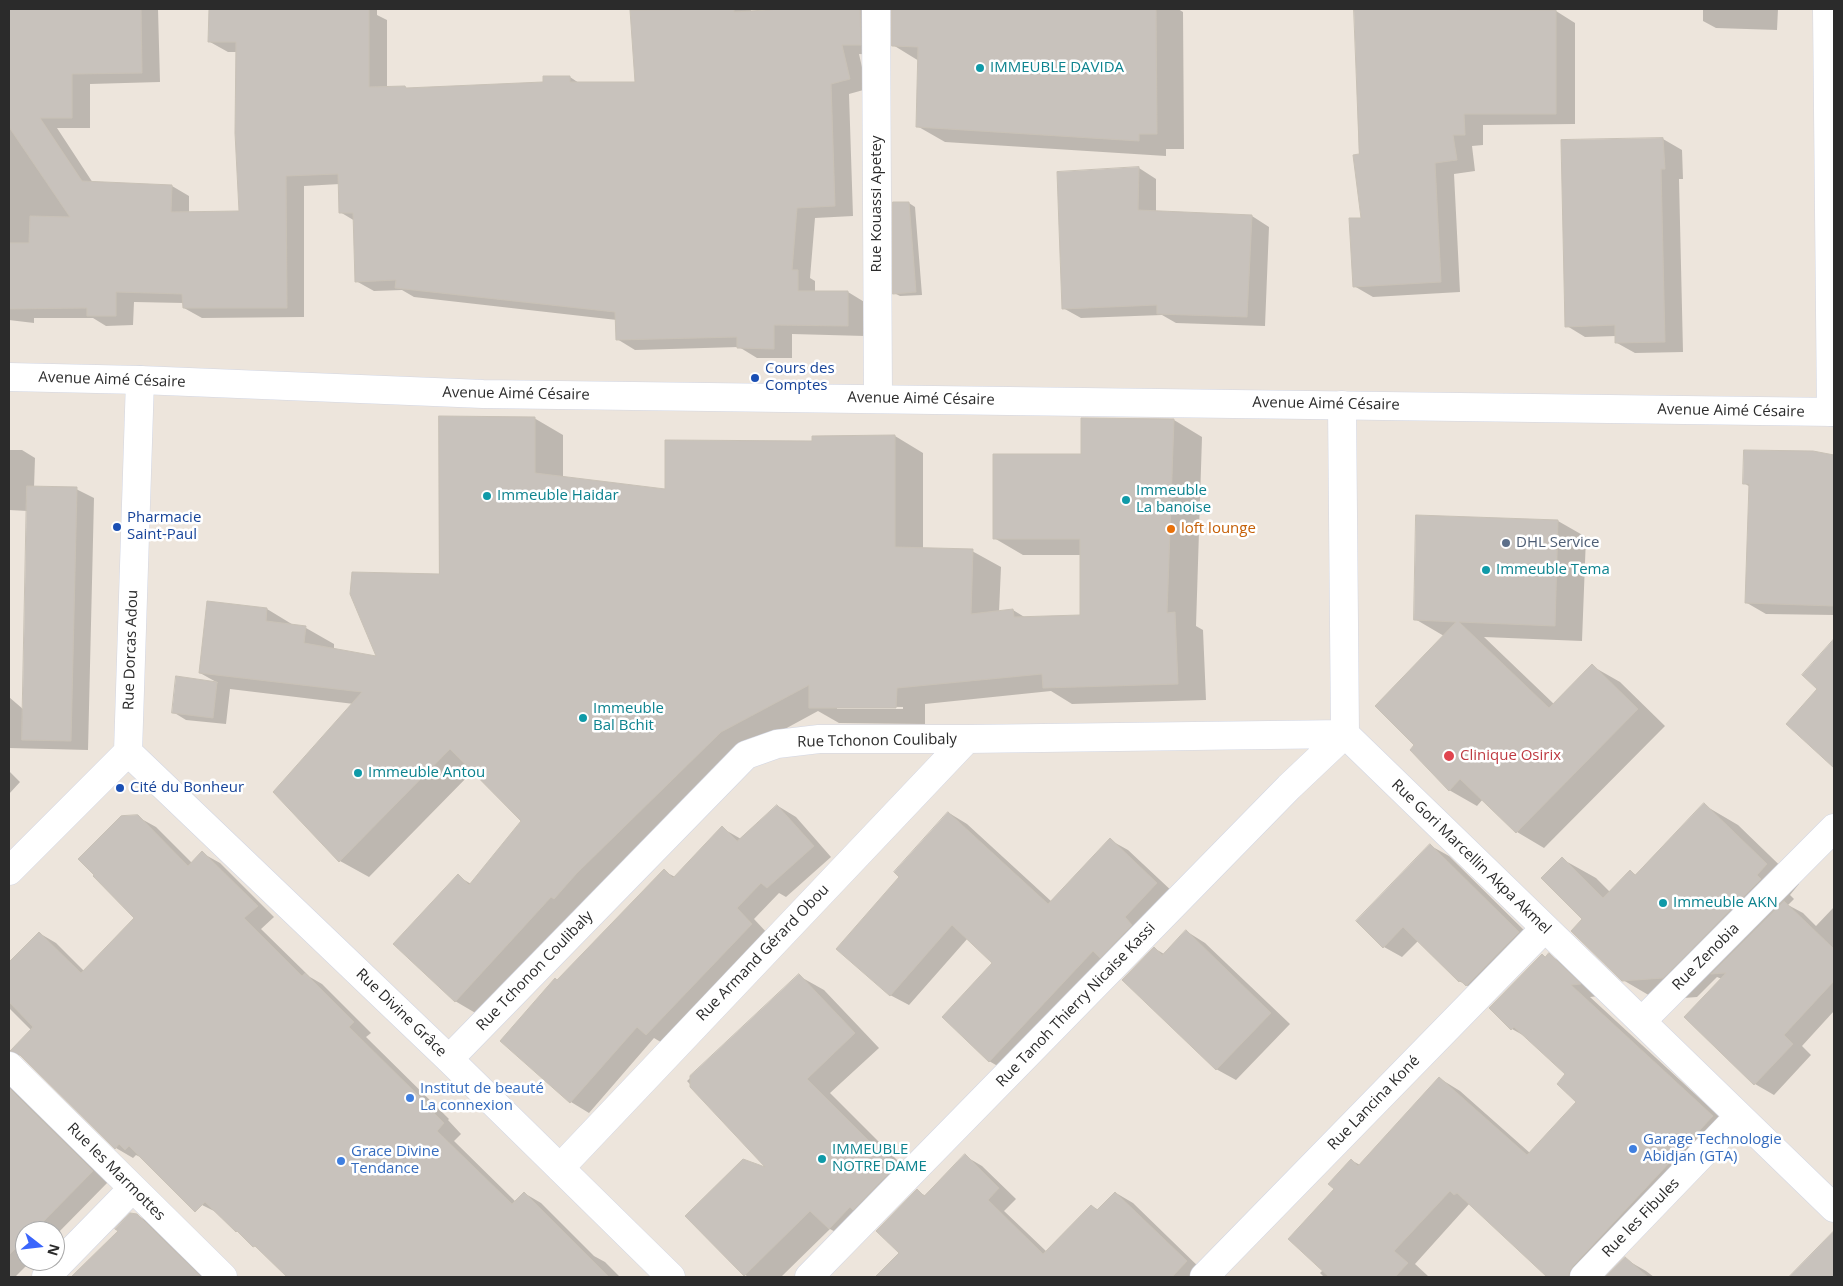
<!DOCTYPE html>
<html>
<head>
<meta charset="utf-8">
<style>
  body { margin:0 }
  #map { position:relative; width:1843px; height:1286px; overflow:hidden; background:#ede5dc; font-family:"Open Sans",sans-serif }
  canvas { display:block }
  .frame { position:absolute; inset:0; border:10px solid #2b2b2b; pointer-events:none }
  .north { position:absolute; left:15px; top:1221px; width:50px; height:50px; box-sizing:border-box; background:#fff; border:1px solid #aaa; border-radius:50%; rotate:106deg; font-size:14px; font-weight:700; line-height:20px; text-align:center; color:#2b2b2b }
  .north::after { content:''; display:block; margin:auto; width:18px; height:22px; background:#3a65fc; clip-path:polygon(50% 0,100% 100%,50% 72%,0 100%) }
</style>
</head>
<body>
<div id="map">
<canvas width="1843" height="1286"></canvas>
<div class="frame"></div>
<div class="north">N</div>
</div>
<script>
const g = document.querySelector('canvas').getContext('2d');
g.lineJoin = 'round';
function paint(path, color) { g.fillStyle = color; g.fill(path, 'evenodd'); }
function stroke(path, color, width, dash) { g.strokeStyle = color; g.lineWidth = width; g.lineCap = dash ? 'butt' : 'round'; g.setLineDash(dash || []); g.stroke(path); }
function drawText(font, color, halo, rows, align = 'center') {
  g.font = font + ' "Open Sans",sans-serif'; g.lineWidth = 5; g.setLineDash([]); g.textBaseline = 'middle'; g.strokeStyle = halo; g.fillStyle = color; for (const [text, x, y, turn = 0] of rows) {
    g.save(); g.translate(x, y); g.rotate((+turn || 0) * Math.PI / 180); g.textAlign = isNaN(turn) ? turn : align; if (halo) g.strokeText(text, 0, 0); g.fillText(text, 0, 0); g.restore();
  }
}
const shadow = new Path2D(`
  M 9,9 L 158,9 L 160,82 L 90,84 L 90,128 L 57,128 L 93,183 L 172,186 L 189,196 L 189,213 L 240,212 L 237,52 L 228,52 L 210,42 L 210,9 L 377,9 L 377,15 L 387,20 L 387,88 L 405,87 L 408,89 L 544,83 L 570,77 L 579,83 L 636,83 L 637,9 L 751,9 L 751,12 L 790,9 L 861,9 L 878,19 L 878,55 L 859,54 L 867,89 L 849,94 L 853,216 L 815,218 L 810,278 L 815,281 L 815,292 L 848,292 L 866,303 L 865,336 L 792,334 L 792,358 L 757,358 L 739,347 L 635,350 L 617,339 L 617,320 L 414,297 L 402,290 L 374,291 L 356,281 L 355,221 L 340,212 L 340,184 L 304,186 L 304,317 L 202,318 L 184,308 L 184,303 L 134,302 L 133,325 L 106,326 L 93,318 L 34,318 L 34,323 L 9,320 Z
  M 921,9 L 1178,9 L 1183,12 L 1184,149 L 1166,149 L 1166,156 L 945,142 L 917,126 L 919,61 L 893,45 Z
  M 1355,9 L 1479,9 L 1479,12 L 1556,11 L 1575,23 L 1575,124 L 1483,125 L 1483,145 L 1472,146 L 1475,171 L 1454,174 L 1460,292 L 1373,297 L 1354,286 L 1363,219 Z
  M 1703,9 L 1778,9 L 1777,30 L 1716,28 L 1703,21 Z
  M 1663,139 L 1682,150 L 1683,179 L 1679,179 L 1683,352 L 1635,353 L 1617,343 L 1616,336 L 1585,337 L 1567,326 L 1562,142 Z
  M 1139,168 L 1156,179 L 1156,212 L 1252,216 L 1269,227 L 1265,326 L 1176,323 L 1162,315 L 1081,318 L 1063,308 Z
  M 909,203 L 915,207 L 922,295 L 900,296 L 894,293 Z
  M 534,418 L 563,435 L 563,478 L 666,490 L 814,442 L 895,436 L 923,453 L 923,549 L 972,551 L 1001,567 L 999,612 L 1013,610 L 1026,618 L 1081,616 L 1082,555 L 1023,555 L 994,538 L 1082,455 L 1174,420 L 1202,437 L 1196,626 L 1203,630 L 1206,700 L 1072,704 L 1051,691 L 925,704 L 925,724 L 839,723 L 818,711 L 750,748 L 484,1018 L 455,1001 L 458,876 L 471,884 L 523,821 L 473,771 L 369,877 L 340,861 L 275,792 L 354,704 L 230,689 L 226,724 L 186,720 L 173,712 L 177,678 L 218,683 L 200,673 L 267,609 L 295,626 L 306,628 L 334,644 L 334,650 L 378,658 L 441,575 ZM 837,706 L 903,707 L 903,709 L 837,709 Z
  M 9,450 L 22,450 L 35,458 L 34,488 L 76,489 L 94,498 L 88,750 L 9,748 L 9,697 L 24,710 L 28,511 L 9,510 Z
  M 1813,452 L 1834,456 L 1834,615 L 1766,614 L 1747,603 L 1750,487 L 1744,483 Z
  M 1558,521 L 1586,537 L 1582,641 L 1484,637 L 1555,705 L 1592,666 L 1620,682 L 1665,726 L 1544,848 L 1517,832 L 1483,799 L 1477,806 L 1449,790 L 1416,745 L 1444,636 L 1415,619 Z
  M 1834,641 L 1834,766 L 1788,724 L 1818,689 L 1803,675 Z
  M 9,771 L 20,782 L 9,794 Z
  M 1704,805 L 1738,825 L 1799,884 L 1790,895 L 1794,899 L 1788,905 L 1803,913 L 1816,926 L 1834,907 L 1834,1011 L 1802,1046 L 1811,1055 L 1774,1095 L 1755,1084 L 1686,1017 L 1722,979 L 1717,977 L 1697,997 L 1657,1000 L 1623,980 L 1584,919 L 1562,859 L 1596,878 L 1610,892 L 1630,871 L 1636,875 Z
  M 778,806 L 796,817 L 831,857 L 786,897 L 779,893 L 754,919 L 769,935 L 664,1044 L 654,1038 L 589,1113 L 571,1102 L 502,1041 L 664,871 L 675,877 L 722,828 L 741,839 Z
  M 949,813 L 967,824 L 1052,902 L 1110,840 L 1128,850 L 1175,894 L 1008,1072 L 989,1061 L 994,963 L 968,938 L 909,1005 L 890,995 L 901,877 Z
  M 138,817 L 156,827 L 192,863 L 202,853 L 220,863 L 274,917 L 261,929 L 310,977 L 322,984 L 371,1033 L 366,1037 L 449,1119 L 448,1120 L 461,1134 L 454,1141 L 516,1202 L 524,1193 L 541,1203 L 594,1256 L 605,1262 L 620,1277 L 288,1277 L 262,1251 L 254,1246 L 220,1214 L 202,1205 L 144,1159 L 136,1155 L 133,1158 L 116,1148 L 26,1059 L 12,1051 L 31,1030 L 9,1008 L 9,964 L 39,933 L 56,943 L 84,971 L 136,918 Z
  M 1431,846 L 1449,856 L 1537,943 L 1485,996 L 1459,981 L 1418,941 L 1402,957 L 1384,947 Z
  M 1186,931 L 1205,943 L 1290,1024 L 1236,1080 L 1216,1069 L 1154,948 L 1164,954 Z
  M 1549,955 L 1570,967 L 1600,996 L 1590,997 L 1733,1129 L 1595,1277 L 1548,1277 L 1470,1203 L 1415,1264 L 1428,1276 L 1427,1277 L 1324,1277 L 1320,1273 L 1323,1270 L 1336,1189 L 1351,1160 L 1360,1165 L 1439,1078 L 1460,1091 L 1530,1153 L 1578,1102 L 1567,1074 L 1528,1038 L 1512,1029 L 1491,1008 Z
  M 799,976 L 824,990 L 879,1048 L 830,1093 L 919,1182 L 854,1242 L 830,1229 L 781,1277 L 749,1277 L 745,1275 L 769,1169 L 687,1081 Z
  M 9,1077 L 109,1181 L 55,1236 L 55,1231 L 25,1231 L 25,1261 L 31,1261 L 15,1277 L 9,1277 Z
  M 965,1156 L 982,1166 L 1016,1199 L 1004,1211 L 1047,1252 L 1091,1206 L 1099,1210 L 1116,1193 L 1133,1203 L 1204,1272 L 1205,1277 L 891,1277 L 884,1270 L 900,1253 L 917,1191 L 926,1196 Z
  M 137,1215 L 155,1226 L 207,1277 L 72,1277 Z
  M 1834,1233 L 1834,1277 L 1791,1277 Z
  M 1625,1259 L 1646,1271 L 1654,1277 L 1607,1277 Z`);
const building = new Path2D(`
  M 9,9 L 141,9 L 142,73 L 72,74 L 72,118 L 40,118 L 82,181 L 172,185 L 171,212 L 239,211 L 235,133 L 236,42 L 208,42 L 209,9 L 369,9 L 369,87 L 405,86 L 406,88 L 543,82 L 543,76 L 570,76 L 570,82 L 635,82 L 630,10 L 734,9 L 734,12 L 781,9 L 860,9 L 861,45 L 842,45 L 850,79 L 831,84 L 835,206 L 797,208 L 792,270 L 798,270 L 798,291 L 848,291 L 848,326 L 774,325 L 774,349 L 737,348 L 737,337 L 616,340 L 615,312 L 395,288 L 396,280 L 355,282 L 353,213 L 339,213 L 338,174 L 286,176 L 287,308 L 183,308 L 182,294 L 116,292 L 116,316 L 87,316 L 87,308 L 9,309 L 9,243 L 29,243 L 30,216 L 70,217 L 9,127 Z
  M 892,9 L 1156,9 L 1157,134 L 1139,134 L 1139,141 L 916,127 L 918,47 L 892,46 Z
  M 1354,9 L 1556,10 L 1556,114 L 1464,114 L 1465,135 L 1453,135 L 1457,160 L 1435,163 L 1441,282 L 1353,287 L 1349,218 L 1361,218 L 1353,155 L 1359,154 Z
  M 1663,138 L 1665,169 L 1661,169 L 1665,342 L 1615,343 L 1615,325 L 1565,327 L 1561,140 Z
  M 1139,167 L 1138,210 L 1252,215 L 1247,317 L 1157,314 L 1157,305 L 1062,309 L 1057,172 Z
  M 893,202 L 909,202 L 916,292 L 893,294 Z
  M 439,416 L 535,417 L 535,473 L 665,489 L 665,440 L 812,441 L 812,436 L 895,435 L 895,547 L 973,549 L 971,614 L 1013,609 L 1014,617 L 1080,615 L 1080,539 L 993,539 L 993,454 L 1081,454 L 1081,418 L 1174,419 L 1167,613 L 1175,612 L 1178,684 L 1043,688 L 1042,674 L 897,688 L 896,708 L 809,708 L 809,685 L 721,732 L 576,874 L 554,899 L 551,897 L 455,1002 L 393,944 L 458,874 L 469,885 L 521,821 L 450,749 L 339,862 L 273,792 L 362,692 L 199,673 L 207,601 L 267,608 L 266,621 L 306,626 L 304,643 L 376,656 L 350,594 L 352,572 L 439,574 Z
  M 1744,450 L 1813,451 L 1834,455 L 1834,606 L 1745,603 L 1749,484 L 1743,484 Z
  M 27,486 L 77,487 L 71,741 L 22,740 Z
  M 1416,515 L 1558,520 L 1555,626 L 1459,622 L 1549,708 L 1592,664 L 1638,709 L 1516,833 L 1460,779 L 1449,791 L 1410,750 L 1414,745 L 1375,706 L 1456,622 L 1414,620 Z
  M 1834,639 L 1834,768 L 1786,724 L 1817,689 L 1802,675 Z
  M 176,676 L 217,682 L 213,718 L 172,713 Z
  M 1704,803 L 1767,864 L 1757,875 L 1761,879 L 1663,978 L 1622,981 L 1571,931 L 1582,919 L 1541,878 L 1562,857 L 1603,898 L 1630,870 L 1635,875 Z
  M 777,805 L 814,846 L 767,888 L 761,883 L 737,908 L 752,924 L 646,1035 L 637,1027 L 570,1103 L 500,1041 L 555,978 L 557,980 L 664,869 L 673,878 L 722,826 L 737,841 Z
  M 948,812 L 1048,904 L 1110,838 L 1157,883 L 1125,917 L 1132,925 L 1100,958 L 1093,951 L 989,1062 L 942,1017 L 992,963 L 952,925 L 890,996 L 836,949 L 899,877 L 894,872 Z
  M 138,815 L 188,866 L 202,851 L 258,906 L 244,918 L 302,976 L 305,973 L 354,1022 L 349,1027 L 432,1109 L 431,1110 L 444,1123 L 437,1131 L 512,1204 L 524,1192 L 609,1277 L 287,1277 L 255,1246 L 253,1247 L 237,1231 L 236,1232 L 205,1202 L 195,1212 L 129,1146 L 125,1150 L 119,1144 L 115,1149 L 20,1055 L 10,1051 L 33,1027 L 9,1002 L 9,962 L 39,932 L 81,973 L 134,918 L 93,876 L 94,875 L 78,859 L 121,816 Z
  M 1430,844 L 1519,932 L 1466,986 L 1460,980 L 1459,982 L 1403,927 L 1383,948 L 1356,921 Z
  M 1784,901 L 1834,949 L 1834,981 L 1784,1035 L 1793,1044 L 1754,1085 L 1684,1017 L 1726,973 L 1711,974 Z
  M 1186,930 L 1271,1013 L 1216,1070 L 1122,980 L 1154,947 L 1162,955 Z
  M 1549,953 L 1581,984 L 1571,985 L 1713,1116 L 1573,1266 L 1569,1273 L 1569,1277 L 1547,1277 L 1457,1193 L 1454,1195 L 1450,1191 L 1394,1251 L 1408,1263 L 1395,1277 L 1329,1277 L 1288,1239 L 1334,1189 L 1328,1184 L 1351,1159 L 1358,1166 L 1439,1077 L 1527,1155 L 1576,1102 L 1557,1084 L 1565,1074 L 1514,1027 L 1511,1030 L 1489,1008 L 1542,954 L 1545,957 Z
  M 799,974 L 855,1033 L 807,1079 L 895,1167 L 853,1210 L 850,1207 L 829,1229 L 810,1211 L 744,1276 L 685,1216 L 743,1159 L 765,1167 L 690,1087 L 690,1076 Z
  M 9,1088 L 93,1171 L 36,1229 L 33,1231 L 25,1231 L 25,1239 L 9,1255 Z
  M 965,1154 L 999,1188 L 988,1200 L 1043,1254 L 1091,1205 L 1097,1210 L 1115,1192 L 1187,1261 L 1172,1277 L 875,1277 L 899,1253 L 876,1231 L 917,1189 L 924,1196 Z
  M 130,1213 L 137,1214 L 201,1277 L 71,1277 L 118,1231 L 115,1229 Z
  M 1834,1231 L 1834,1277 L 1789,1277 Z
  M 1625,1257 L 1648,1277 L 1605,1277 Z`);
const minor = new Path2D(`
  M 876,9 L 878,398
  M 1827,9 L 1831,412
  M 1342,405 L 1345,734 L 1834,1208
  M 128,752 L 449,1059 L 671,1277
  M 9,871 L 128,752 L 140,380
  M 1642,1021 L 1834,828
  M 449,1059 L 746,755 L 777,744 L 819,739 L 967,739 L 1345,734
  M 9,1066 L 223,1277
  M 560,1168 L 967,739
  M 46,1277 L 132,1189
  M 809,1277 L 1289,787 L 1345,734
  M 1204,1277 L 1545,928
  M 1584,1277 L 1739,1116`);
const tertiary = new Path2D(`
  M 9,377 L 140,380 L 483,394 L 1834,412`);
const markers = [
  [980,68,5,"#0f9aa8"],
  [755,378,5,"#1a4fb4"],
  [487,496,5,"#0f9aa8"],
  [1126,500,5,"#0f9aa8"],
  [117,527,5,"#1a4fb4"],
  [1171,529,5,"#e8710a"],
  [1506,543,5,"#5c6f8a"],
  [1486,570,5,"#0f9aa8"],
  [583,718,5,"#0f9aa8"],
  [1449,756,6,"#e0444e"],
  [358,773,5,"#0f9aa8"],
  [120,788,5,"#1a4fb4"],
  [1663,903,5,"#0f9aa8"],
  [410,1098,5,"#3f7fe0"],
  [1633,1149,5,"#3f7fe0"],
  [822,1159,5,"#0f9aa8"],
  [341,1161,5,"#3f7fe0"]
];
const cultureNames = [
  ["IMMEUBLE DAVIDA",990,68],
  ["Immeuble",1136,491],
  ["La banoise",1136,508],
  ["Immeuble Haidar",497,496],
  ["Immeuble Tema",1496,570],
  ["Immeuble",593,709],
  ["Bal Bchit",593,726],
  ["Immeuble Antou",368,773],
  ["Immeuble AKN",1673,903],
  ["IMMEUBLE",832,1150],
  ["NOTRE DAME",832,1167]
];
const streetNames = [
  ["Rue Kouassi Apetey",877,204,-90],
  ["Avenue Aimé Césaire",112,380,2],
  ["Avenue Aimé Césaire",516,394,1],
  ["Avenue Aimé Césaire",921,399,1],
  ["Avenue Aimé Césaire",1326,404,1],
  ["Avenue Aimé Césaire",1731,411,1],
  ["Rue Dorcas Adou",131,650,-88],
  ["Rue Tchonon Coulibaly",877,741,-1],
  ["Rue Gori Marcellin Akpa Akmel",1471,857,44],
  ["Rue Armand Gérard Obou",763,953,-46],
  ["Rue Zenobia",1706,957,-45],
  ["Rue Tchonon Coulibaly",535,971,-46],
  ["Rue Tanoh Thierry Nicaise Kassi",1076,1005,-46],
  ["Rue Divine Grâce",401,1013,44],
  ["Rue Lancina Koné",1374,1103,-46],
  ["Rue les Marmottes",116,1172,45],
  ["Rue les Fibules",1641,1218,-46]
];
const transitNames = [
  ["Cours des",765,369],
  ["Comptes",765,386],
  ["Pharmacie",127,518],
  ["Saint-Paul",127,535],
  ["Cité du Bonheur",130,788]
];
const foodNames = [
  ["loft lounge",1181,529]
];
const serviceNames = [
  ["DHL Service",1516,543]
];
const healthNames = [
  ["Clinique Osirix",1460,756]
];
const shopNames = [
  ["Institut de beauté",420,1089],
  ["La connexion",420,1106],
  ["Garage Technologie",1643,1140],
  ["Abidjan (GTA)",1643,1157],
  ["Grace Divine",351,1152],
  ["Tendance",351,1169]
];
paint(shadow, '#0003');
paint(building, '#c8c2bc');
stroke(building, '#c8c1b6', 1);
stroke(minor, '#d2d6e3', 29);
stroke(tertiary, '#d2d6e3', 29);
stroke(minor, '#fff', 28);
stroke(tertiary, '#fff', 28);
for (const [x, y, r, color] of markers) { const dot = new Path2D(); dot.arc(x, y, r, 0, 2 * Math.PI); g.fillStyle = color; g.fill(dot); stroke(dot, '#fff', 2); }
drawText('15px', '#0d838f', '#fff', cultureNames, 'left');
drawText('15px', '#2b2b2b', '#fff', streetNames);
drawText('15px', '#164399', '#fff', transitNames, 'left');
drawText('15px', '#c56008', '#fff', foodNames, 'left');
drawText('15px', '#4e5e75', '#fff', serviceNames, 'left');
drawText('15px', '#be3a42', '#fff', healthNames, 'left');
drawText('15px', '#366cbe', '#fff', shopNames, 'left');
</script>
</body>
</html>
